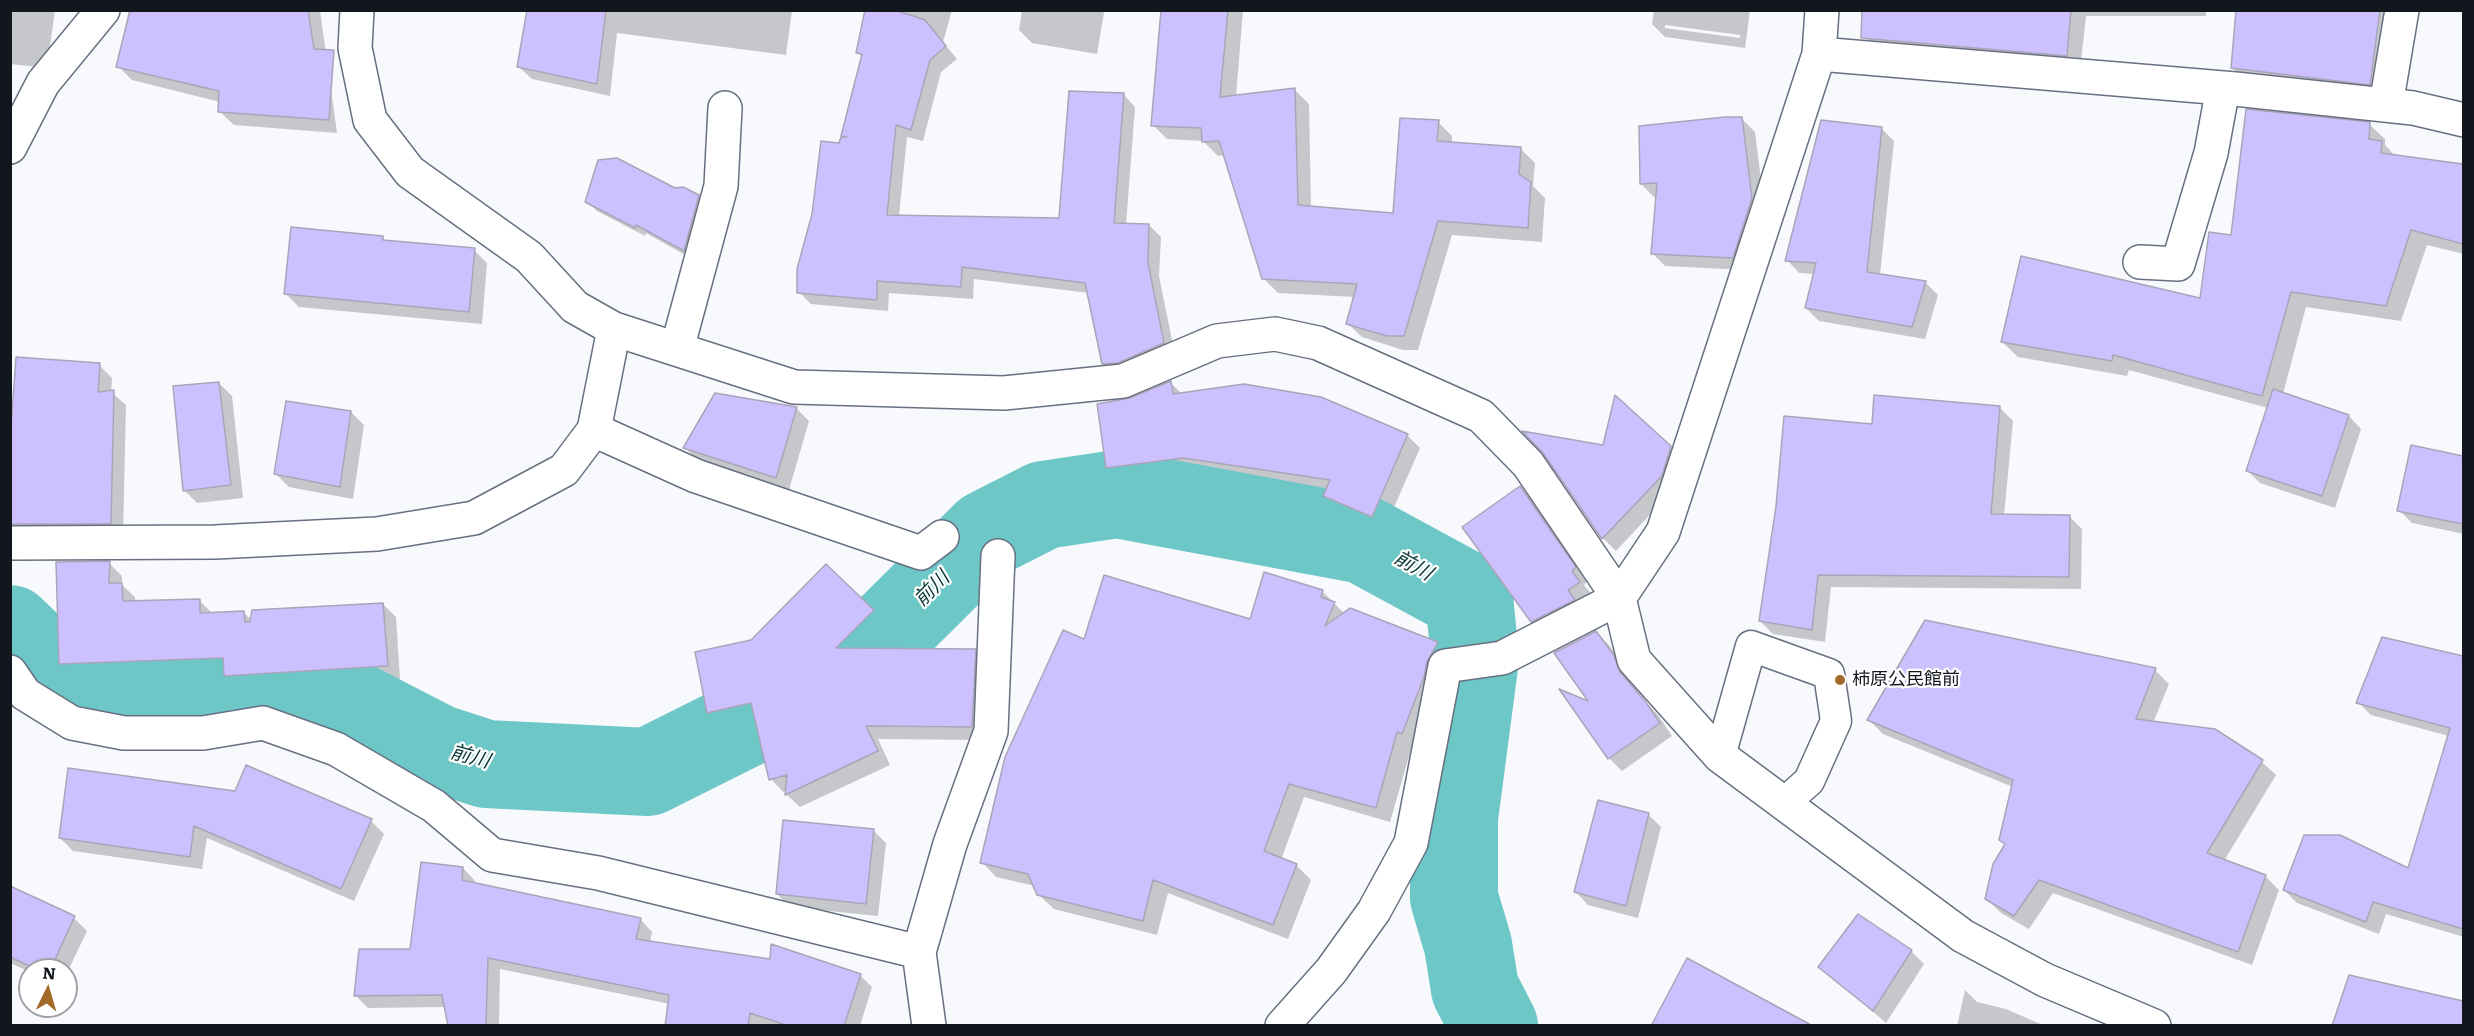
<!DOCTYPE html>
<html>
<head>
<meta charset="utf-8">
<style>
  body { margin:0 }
  #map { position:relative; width:2474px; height:1036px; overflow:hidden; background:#f7f9fd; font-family:Literata,serif }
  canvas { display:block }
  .frame { position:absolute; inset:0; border:12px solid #12161d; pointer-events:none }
  .north { position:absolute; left:18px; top:958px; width:60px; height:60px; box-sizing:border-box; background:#fff; border:2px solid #a0a2a5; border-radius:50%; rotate:5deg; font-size:16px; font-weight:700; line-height:24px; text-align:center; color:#12161d }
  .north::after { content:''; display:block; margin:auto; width:21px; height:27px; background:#a36928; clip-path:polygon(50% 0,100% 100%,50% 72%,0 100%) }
</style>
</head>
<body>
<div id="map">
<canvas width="2474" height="1036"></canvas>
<div class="frame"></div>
<div class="north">N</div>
</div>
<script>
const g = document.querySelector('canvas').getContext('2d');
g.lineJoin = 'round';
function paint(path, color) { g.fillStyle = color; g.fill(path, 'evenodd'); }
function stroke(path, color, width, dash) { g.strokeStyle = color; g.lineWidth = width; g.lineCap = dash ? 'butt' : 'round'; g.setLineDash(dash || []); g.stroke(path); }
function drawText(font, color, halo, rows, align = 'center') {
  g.font = font + ' Literata,"Noto Sans JP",serif'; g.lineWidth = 4.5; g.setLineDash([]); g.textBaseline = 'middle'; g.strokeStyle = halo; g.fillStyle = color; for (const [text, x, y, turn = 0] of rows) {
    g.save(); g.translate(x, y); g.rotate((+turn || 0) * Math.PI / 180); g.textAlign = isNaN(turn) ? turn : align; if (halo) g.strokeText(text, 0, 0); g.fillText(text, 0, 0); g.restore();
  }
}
const shadow = new Path2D(`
  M 10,10 L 55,10 L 47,68 L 10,64 Z
  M 132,10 L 320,10 L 337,133 L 234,125 L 219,111 L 220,102 L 132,80 L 118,66 Z
  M 529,10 L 792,10 L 786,55 L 617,33 L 610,96 L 532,79 L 519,67 Z
  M 867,10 L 952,10 L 943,42 L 957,59 L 941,72 L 923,141 L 907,137 L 899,216 L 1060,220 L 1123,94 L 1135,107 L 1126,225 L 1149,225 L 1161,237 L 1159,276 L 1175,355 L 1115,376 L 1103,364 L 1089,293 L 974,279 L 973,299 L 889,293 L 888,311 L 811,304 L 799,292 L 841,144 L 846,138 L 843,135 L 862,57 L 857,52 Z
  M 1022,10 L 1102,10 L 1104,13 L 1097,54 L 1032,43 L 1019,30 Z
  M 1163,10 L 1243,10 L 1236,97 L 1295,90 L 1309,104 L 1311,207 L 1394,215 L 1438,122 L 1452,136 L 1452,144 L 1521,149 L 1535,163 L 1533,186 L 1545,198 L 1542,242 L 1452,235 L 1418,350 L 1403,350 L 1362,337 L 1347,323 L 1355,297 L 1278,293 L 1263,278 L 1225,155 L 1218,156 L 1203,141 L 1167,139 L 1153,125 Z
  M 1654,10 L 1750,10 L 1745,48 L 1665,37 L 1652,24 ZM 1665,25 L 1740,35 L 1740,38 L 1665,28 Z
  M 1867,10 L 2206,10 L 2206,16 L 2086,16 L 2080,70 L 1879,52 L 1864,37 Z
  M 2238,10 L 2390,10 L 2388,102 L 2250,86 L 2232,68 Z
  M 1742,119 L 1755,132 L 1765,211 L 1745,270 L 1665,266 L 1652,253 L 1657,196 L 1654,197 L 1641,184 Z
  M 2369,124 L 2385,139 L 2385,145 L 2396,157 L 2464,166 L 2464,254 L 2427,245 L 2401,321 L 2306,307 L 2283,394 L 2349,416 L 2361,429 L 2335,508 L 2260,483 L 2247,470 L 2268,408 L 2129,370 L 2127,376 L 2018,357 L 2002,342 L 2201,300 L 2233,237 Z
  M 1881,128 L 1894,141 L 1880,275 L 1925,282 L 1938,295 L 1925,339 L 1819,321 L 1806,308 L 1815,274 L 1799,273 L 1787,260 Z
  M 675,189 L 698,197 L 708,207 L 694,260 L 646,233 L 645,236 L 597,211 L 587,201 Z
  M 383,238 L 387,242 L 474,250 L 487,263 L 482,324 L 299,307 L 286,294 Z
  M 99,365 L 112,378 L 111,392 L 126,405 L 123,536 L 10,542 L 10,466 Z
  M 219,383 L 232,396 L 243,498 L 197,503 L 184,490 Z
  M 1171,383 L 1182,394 L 1407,435 L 1420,448 L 1385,528 L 1338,508 L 1325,495 L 1327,490 L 1197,470 L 1120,480 L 1107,467 Z
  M 796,408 L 809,421 L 789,490 L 698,460 L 685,448 Z
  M 2000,408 L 2013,421 L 2004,516 L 2069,516 L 2082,529 L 2081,589 L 1831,587 L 1825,642 L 1773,634 L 1760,621 L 1873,426 Z
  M 351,412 L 364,425 L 353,499 L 289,487 L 276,474 Z
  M 1605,447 L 1670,447 L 1683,460 L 1674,489 L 1616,551 L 1603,538 L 1545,452 Z
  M 2412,447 L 2464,457 L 2464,534 L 2412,523 L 2399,510 Z
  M 1520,488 L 1533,500 L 1587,581 L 1584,585 L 1592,595 L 1545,634 L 1532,621 Z
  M 109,563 L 122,576 L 122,585 L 135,597 L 135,603 L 199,600 L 213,614 L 243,612 L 252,620 L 383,604 L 396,617 L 400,679 L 239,688 L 226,675 L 225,671 L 74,676 L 61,664 Z
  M 826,566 L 886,624 L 860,650 L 975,650 L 988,663 L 985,740 L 878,739 L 890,765 L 800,807 L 787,795 L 787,791 L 783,792 L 771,779 L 756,718 L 722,725 L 709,712 L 751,642 Z
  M 1322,591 L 1344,613 L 1437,643 L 1451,658 L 1417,747 L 1412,746 L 1390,822 L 1304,797 L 1281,860 L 1296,865 L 1311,880 L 1288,939 L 1168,893 L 1157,935 L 1054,909 L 1038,894 L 1035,886 L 996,877 L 982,862 L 1085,641 L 1251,621 Z
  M 1596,632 L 1609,645 L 1626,670 L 1632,687 L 1658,715 L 1672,736 L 1622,771 L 1609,758 L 1593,704 Z
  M 2155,670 L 2169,684 L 2153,723 L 2262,762 L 2276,775 L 2224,861 L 2265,876 L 2279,890 L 2252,965 L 2053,893 L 2029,929 L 2001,913 L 1986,898 L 2006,845 L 2000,840 L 2013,787 L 1883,734 L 1869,720 Z
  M 2453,683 L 2464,686 L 2464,937 L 2386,914 L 2379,934 L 2297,903 L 2284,890 L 2409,870 L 2449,736 L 2371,715 L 2358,702 Z
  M 70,770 L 371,821 L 384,834 L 354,901 L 207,838 L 202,869 L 73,851 L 60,838 Z
  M 1648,814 L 1661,827 L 1638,918 L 1588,905 L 1576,892 Z
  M 873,830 L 886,843 L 878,916 L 790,907 L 777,894 Z
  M 463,868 L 475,881 L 475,884 L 640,919 L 652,932 L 650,943 L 860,975 L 872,987 L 860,1026 L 667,1026 L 670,1004 L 500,969 L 499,1026 L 450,1026 L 446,1007 L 368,1008 L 356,996 L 411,951 Z
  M 10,888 L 74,918 L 87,931 L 66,975 L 66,970 L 30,970 L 30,972 L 10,963 Z
  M 1859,916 L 1911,951 L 1924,964 L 1886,1023 L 1820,966 Z
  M 1965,990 L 1977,1002 L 2006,1009 L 2045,1026 L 1957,1026 Z`);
const river = new Path2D(`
  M 10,629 L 81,697 L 340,698 L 437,748 L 486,764 L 648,772 L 770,711 L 838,682 L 987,534 L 1044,505 L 1117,494 L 1364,540 L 1469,597 L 1475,658 L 1454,818 L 1454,898 L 1468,945 L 1475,989 L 1494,1026`);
const building = new Path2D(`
  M 130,10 L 308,10 L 314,49 L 334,50 L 329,120 L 218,112 L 219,91 L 116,67 Z
  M 527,10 L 606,10 L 597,84 L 517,67 Z
  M 865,10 L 895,10 L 925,20 L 946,46 L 930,60 L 911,130 L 896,125 L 887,215 L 1059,218 L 1069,91 L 1124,93 L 1114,223 L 1149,224 L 1148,263 L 1164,343 L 1118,363 L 1102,364 L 1085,283 L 962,267 L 961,287 L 877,281 L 877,300 L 797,293 L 797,269 L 812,214 L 821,141 L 839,143 L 841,137 L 847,137 L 841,136 L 862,54 L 856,53 Z
  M 1161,10 L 1228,10 L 1220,97 L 1295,88 L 1298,205 L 1393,213 L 1400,118 L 1439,120 L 1437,141 L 1521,147 L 1519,174 L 1531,182 L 1528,228 L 1438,221 L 1404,336 L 1387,336 L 1346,324 L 1357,284 L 1262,279 L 1219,141 L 1202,142 L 1201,128 L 1151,126 Z
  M 1862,10 L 2071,10 L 2067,56 L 1861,38 Z
  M 2236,10 L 2380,10 L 2370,85 L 2231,68 Z
  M 2246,109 L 2370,122 L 2369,139 L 2382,141 L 2381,153 L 2463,164 L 2463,244 L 2411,230 L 2386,306 L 2291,292 L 2262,396 L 2113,355 L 2112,361 L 2001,342 L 2021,256 L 2200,298 L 2209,232 L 2231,235 Z
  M 1725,117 L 1742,117 L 1752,198 L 1733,258 L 1651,254 L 1657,183 L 1640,184 L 1639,126 Z
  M 1821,120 L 1882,127 L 1867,272 L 1926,281 L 1912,327 L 1805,308 L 1816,263 L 1785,261 Z
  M 617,158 L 675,188 L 683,187 L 699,195 L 684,251 L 636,225 L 635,228 L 585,202 L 598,160 Z
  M 291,227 L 383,236 L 383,240 L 475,248 L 469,312 L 284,294 Z
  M 16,357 L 100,363 L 98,392 L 114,390 L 111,524 L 10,524 L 10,442 Z
  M 1171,381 L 1173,394 L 1244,384 L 1321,397 L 1408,434 L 1372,517 L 1323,496 L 1330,480 L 1183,458 L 1106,468 L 1097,404 L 1130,398 Z
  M 219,382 L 231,485 L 183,491 L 173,386 Z
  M 2273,389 L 2349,415 L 2322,496 L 2246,471 Z
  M 715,393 L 797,407 L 776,478 L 683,448 Z
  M 1615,395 L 1671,446 L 1662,476 L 1602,539 L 1543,453 L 1522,431 L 1603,445 Z
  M 1874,395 L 2000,406 L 1991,514 L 2070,515 L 2069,577 L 1818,575 L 1812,630 L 1759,621 L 1776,506 L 1784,416 L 1872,424 Z
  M 286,401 L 351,411 L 340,487 L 274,474 Z
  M 2411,445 L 2463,456 L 2463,524 L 2397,511 Z
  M 1520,486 L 1576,567 L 1572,571 L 1580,582 L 1568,590 L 1575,600 L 1531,622 L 1462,527 Z
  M 110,561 L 109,583 L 122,583 L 123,601 L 200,599 L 200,613 L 244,611 L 245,622 L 250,622 L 252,610 L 383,603 L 388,666 L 224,676 L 223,658 L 59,664 L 56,562 Z
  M 826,564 L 874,610 L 836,648 L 976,649 L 972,727 L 866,726 L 878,751 L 785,795 L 787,775 L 769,780 L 751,703 L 707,713 L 695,652 L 751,640 Z
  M 1264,572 L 1323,590 L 1321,597 L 1335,602 L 1325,626 L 1350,608 L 1438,642 L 1427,662 L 1424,677 L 1402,734 L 1397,732 L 1376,808 L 1289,784 L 1264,851 L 1297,864 L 1273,925 L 1153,880 L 1143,921 L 1037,895 L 1028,874 L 980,863 L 1005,757 L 1063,630 L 1084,639 L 1104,575 L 1250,619 Z
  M 1925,620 L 2156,668 L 2136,719 L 2215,729 L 2263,760 L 2207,853 L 2266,875 L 2238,952 L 2039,880 L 2014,916 L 1985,899 L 1993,864 L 2005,844 L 1999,840 L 2013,780 L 1867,720 Z
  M 1596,631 L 1614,655 L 1620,672 L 1645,701 L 1660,723 L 1608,759 L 1559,689 L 1588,701 L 1554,653 Z
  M 2382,637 L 2463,656 L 2463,929 L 2373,902 L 2366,922 L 2283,890 L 2304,835 L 2340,835 L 2408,868 L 2450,728 L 2356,703 Z
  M 246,765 L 372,819 L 341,889 L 194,826 L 190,857 L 59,838 L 68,768 L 235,791 Z
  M 1598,800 L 1649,813 L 1626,906 L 1574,892 Z
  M 783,820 L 874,829 L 866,904 L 776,894 Z
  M 421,862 L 463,867 L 462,880 L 641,918 L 636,939 L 770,959 L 771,944 L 861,974 L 844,1026 L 789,1026 L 750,1013 L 748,1026 L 665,1026 L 669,995 L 488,958 L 486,1026 L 448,1026 L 442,995 L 354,996 L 359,949 L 410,949 Z
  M 10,886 L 75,916 L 50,970 L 38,970 L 10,957 Z
  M 1858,914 L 1912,950 L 1873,1011 L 1818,967 Z
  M 1687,958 L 1813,1026 L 1651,1026 Z
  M 2349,975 L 2463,1001 L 2463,1026 L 2332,1026 Z`);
const lane = new Path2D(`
  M 1720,756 L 1751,646 L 1829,674 L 1836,721 L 1809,781 L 1783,804`);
const street = new Path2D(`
  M 357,10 L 355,48 L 370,120 L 410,172 L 529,257 L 575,307 L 614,329 L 794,387 L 1004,393 L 1123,381 L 1217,341 L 1275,334 L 1318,343 L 1481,416 L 1528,464 L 1619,598 L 1634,660 L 1720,756 L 1963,936 L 2045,980 L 2154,1026
  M 1819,54 L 2235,89 L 2413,108 L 2464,120
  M 2386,105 L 2402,10
  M 10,147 L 43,83 L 103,10
  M 2140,262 L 2178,264 L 2211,153 L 2223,88
  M 677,349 L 721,186 L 725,108
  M 594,430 L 696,476 L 921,553 L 942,537
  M 10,543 L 215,542 L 377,534 L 474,518 L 564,470 L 594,430 L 614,329
  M 10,672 L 25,694 L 72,723 L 124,733 L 203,733 L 263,723 L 336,749 L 434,806 L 492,855 L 598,873 L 919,952
  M 929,1026 L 919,952 L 950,844 L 991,731 L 998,556
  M 1282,1026 L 1331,971 L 1374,911 L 1411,843 L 1445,666 L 1502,658 L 1619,598 L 1663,532 L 1819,54 L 1822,10`);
const markers = [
  [1840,680,6,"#a36928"]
];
const poiNames = [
  ["柿原公民館前",1852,680]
];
const waterNames = [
  ["前川",1413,566,29],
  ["前川",932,589,-45],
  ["前川",470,757,15]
];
paint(shadow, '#0003');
stroke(river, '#6dc7c7', 88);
paint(building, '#cdc0fe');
stroke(building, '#a9a5b9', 1.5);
stroke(lane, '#677081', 33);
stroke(street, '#677081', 36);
stroke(lane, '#fff', 30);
stroke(street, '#fff', 33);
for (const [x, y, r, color] of markers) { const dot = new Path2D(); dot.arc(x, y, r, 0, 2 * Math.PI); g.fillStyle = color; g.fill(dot); stroke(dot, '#fff', 2); }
drawText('18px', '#12161d', '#fff', poiNames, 'left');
drawText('italic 20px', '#0a3737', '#fff', waterNames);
</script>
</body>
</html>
